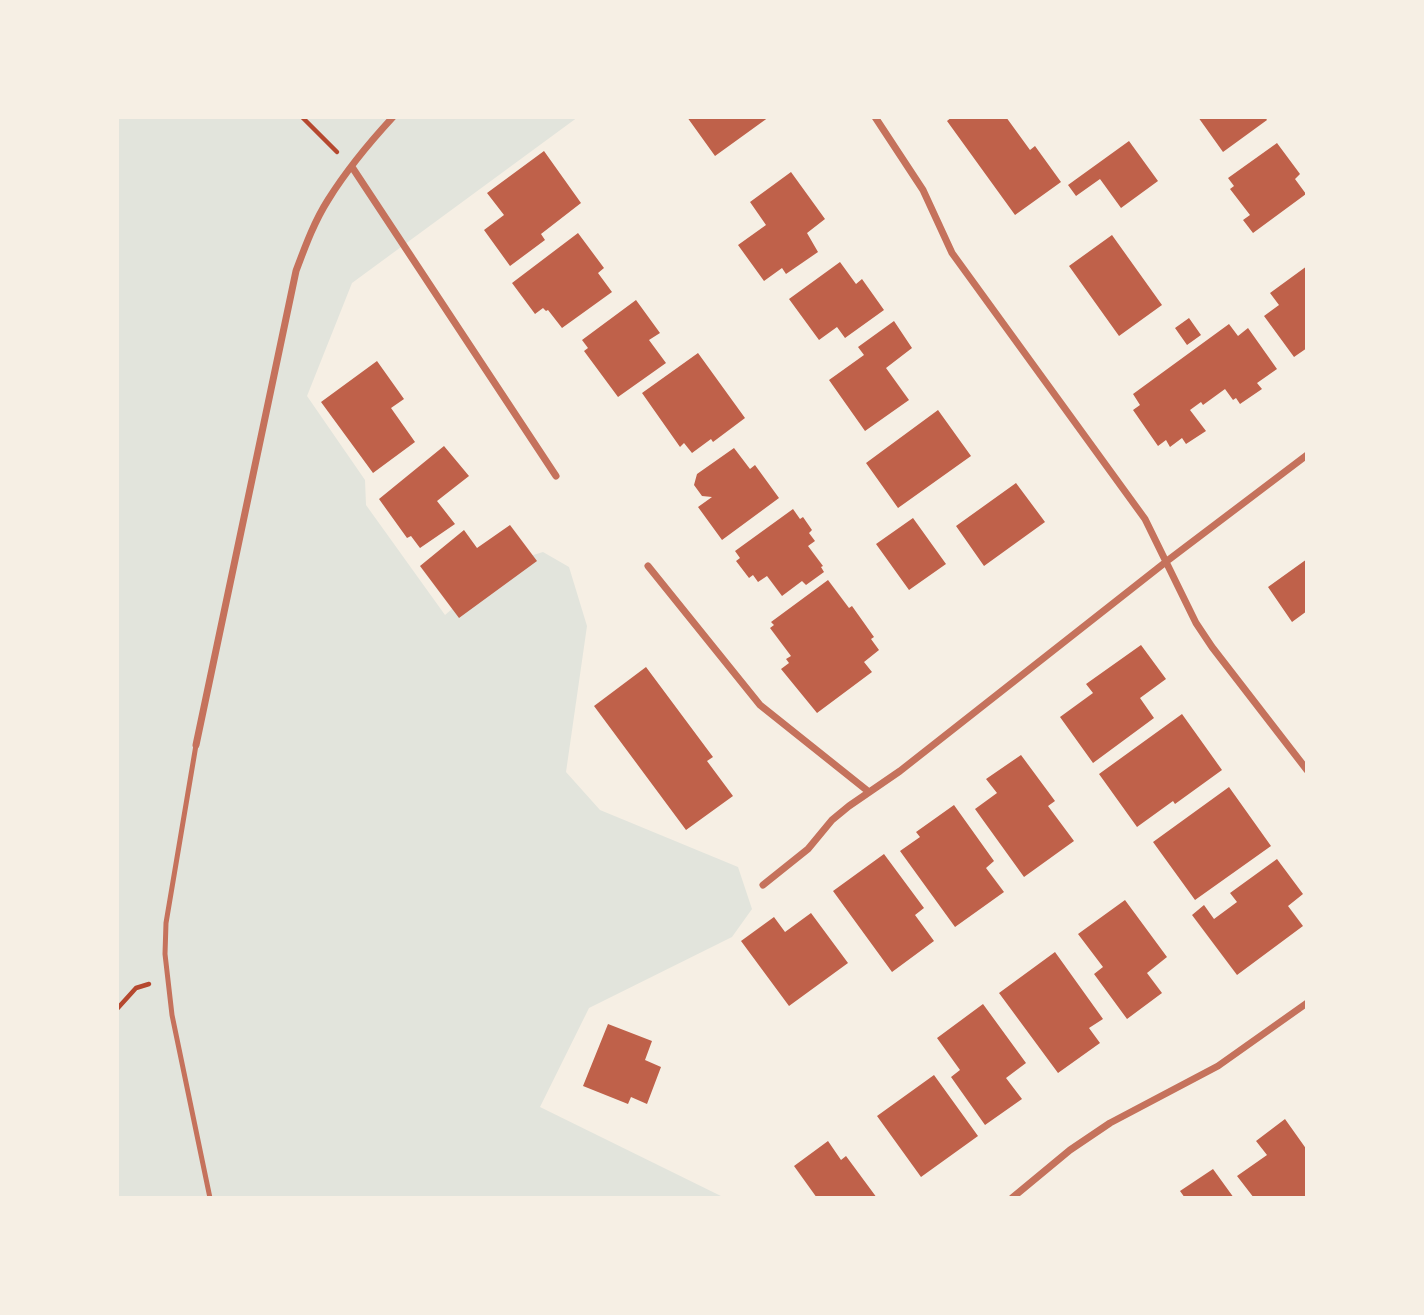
<!DOCTYPE html>
<html>
<head>
<meta charset="utf-8">
<style>
  body { margin:0 }
  #map { position:relative; width:1424px; height:1315px; overflow:hidden; background:#f6efe4; font-family:Cabin,sans-serif }
  canvas { display:block }
  .frame { position:absolute; inset:0; border:119px solid #f6efe4; pointer-events:none }
</style>
</head>
<body>
<div id="map">
<canvas width="1424" height="1315"></canvas>
<div class="frame"></div>
</div>
<script>
const g = document.querySelector('canvas').getContext('2d');
g.lineJoin = 'round';
function paint(path, color) { g.fillStyle = color; g.fill(path, 'evenodd'); }
function stroke(path, color, width, dash) { g.strokeStyle = color; g.lineWidth = width; g.lineCap = dash ? 'butt' : 'round'; g.setLineDash(dash || []); g.stroke(path); }
const green = new Path2D(`
  M 117,117 L 578,117 L 352,283 L 307,396 L 365,480 L 366,505 L 445,615 L 504,564 L 543,552 L 569,567 L 587,626 L 566,772 L 600,810 L 738,867 L 752,909 L 732,937 L 589,1008 L 540,1107 L 725,1198 L 117,1198 Z`);
const building = new Path2D(`
  M 687,117 L 769,117 L 715,156 Z
  M 952,117 L 1006,117 L 1030,150 L 1035,146 L 1061,182 L 1015,215 L 947,121 Z
  M 1198,117 L 1265,117 L 1267,120 L 1223,152 Z
  M 1129,141 L 1158,181 L 1121,208 L 1100,179 L 1076,196 L 1068,185 Z
  M 1277,143 L 1300,174 L 1295,179 L 1306,194 L 1253,233 L 1243,220 L 1250,215 L 1230,189 L 1234,186 L 1228,178 Z
  M 544,151 L 581,203 L 541,234 L 545,240 L 510,266 L 484,230 L 504,215 L 487,193 Z
  M 791,172 L 825,219 L 807,233 L 818,252 L 786,274 L 782,268 L 764,281 L 738,245 L 766,225 L 750,202 Z
  M 578,233 L 604,268 L 598,273 L 612,292 L 562,328 L 548,310 L 546,311 L 543,308 L 535,314 L 512,283 Z
  M 1112,235 L 1162,305 L 1119,336 L 1069,266 Z
  M 840,262 L 856,284 L 862,279 L 884,310 L 845,338 L 837,327 L 819,340 L 789,299 Z
  M 1307,266 L 1307,348 L 1294,357 L 1264,316 L 1279,305 L 1270,293 Z
  M 636,300 L 660,333 L 649,340 L 666,363 L 618,397 L 584,351 L 588,348 L 582,340 Z
  M 1189,318 L 1201,335 L 1187,345 L 1175,328 Z
  M 894,321 L 912,348 L 886,368 L 909,400 L 865,431 L 829,380 L 864,355 L 858,347 Z
  M 1229,324 L 1238,336 L 1248,328 L 1277,369 L 1257,383 L 1262,389 L 1240,404 L 1236,398 L 1233,400 L 1225,389 L 1203,405 L 1201,402 L 1190,410 L 1206,431 L 1186,444 L 1182,438 L 1170,447 L 1166,440 L 1158,446 L 1133,410 L 1140,405 L 1133,394 Z
  M 698,353 L 745,418 L 713,442 L 711,439 L 692,453 L 684,443 L 680,447 L 642,393 Z
  M 377,361 L 404,399 L 391,408 L 415,442 L 373,473 L 321,402 Z
  M 938,410 L 971,456 L 898,508 L 866,463 Z
  M 444,446 L 469,476 L 437,501 L 455,524 L 420,548 L 411,536 L 407,538 L 379,499 Z
  M 734,448 L 750,469 L 755,465 L 779,498 L 722,540 L 698,507 L 712,497 L 702,496 L 694,485 L 697,474 Z
  M 1016,483 L 1045,522 L 984,566 L 956,526 Z
  M 793,509 L 800,519 L 803,517 L 812,530 L 809,533 L 815,541 L 808,546 L 823,566 L 821,567 L 824,572 L 806,585 L 802,581 L 782,596 L 767,576 L 758,582 L 753,575 L 749,578 L 736,561 L 740,558 L 735,551 Z
  M 913,518 L 946,564 L 909,590 L 876,544 Z
  M 510,525 L 537,561 L 459,618 L 420,566 L 464,530 L 477,548 Z
  M 1307,559 L 1307,611 L 1292,622 L 1268,587 Z
  M 828,580 L 849,608 L 852,606 L 874,637 L 871,639 L 879,650 L 864,662 L 872,672 L 817,713 L 781,669 L 789,663 L 786,659 L 791,656 L 770,628 L 774,625 L 771,622 Z
  M 1141,645 L 1166,679 L 1140,698 L 1154,718 L 1093,763 L 1060,717 L 1093,693 L 1086,684 Z
  M 646,667 L 713,757 L 707,761 L 733,796 L 686,830 L 594,706 Z
  M 1182,714 L 1222,770 L 1175,804 L 1173,801 L 1137,827 L 1099,774 Z
  M 1021,755 L 1055,801 L 1048,806 L 1074,841 L 1024,877 L 975,809 L 997,793 L 986,779 Z
  M 1229,787 L 1271,846 L 1195,900 L 1153,842 Z
  M 954,805 L 994,861 L 986,868 L 1004,892 L 955,927 L 900,851 L 920,837 L 916,832 Z
  M 884,854 L 924,908 L 915,915 L 934,941 L 892,972 L 833,891 Z
  M 1277,859 L 1303,894 L 1288,906 L 1303,926 L 1237,975 L 1192,915 L 1204,905 L 1214,919 L 1237,902 L 1230,893 Z
  M 1125,900 L 1167,957 L 1147,973 L 1162,993 L 1127,1019 L 1094,974 L 1103,967 L 1078,934 Z
  M 811,913 L 848,963 L 789,1006 L 741,941 L 774,917 L 785,932 Z
  M 1055,952 L 1103,1019 L 1089,1028 L 1100,1043 L 1058,1073 L 999,993 Z
  M 983,1004 L 1026,1063 L 1006,1078 L 1022,1099 L 985,1125 L 951,1077 L 960,1070 L 937,1038 Z
  M 608,1024 L 652,1041 L 645,1060 L 661,1067 L 647,1104 L 631,1097 L 628,1104 L 583,1086 Z
  M 934,1075 L 978,1136 L 921,1177 L 877,1116 Z
  M 1285,1119 L 1307,1150 L 1307,1197 L 1254,1198 L 1237,1176 L 1267,1155 L 1256,1141 Z
  M 828,1141 L 841,1160 L 846,1156 L 877,1198 L 817,1198 L 794,1166 Z
  M 1213,1169 L 1234,1198 L 1185,1198 L 1180,1191 Z`);
const path = new Path2D(`
  M 302,117 L 337,152
  M 117,1009 L 136,988 L 149,984`);
const service = new Path2D(`
  M 196,745 L 166,923 L 165,954 L 172,1015 L 210,1198`);
const minor = new Path2D(`
  M 875,117 L 923,190 L 952,253 L 1145,519 L 1196,623 L 1212,647 L 1307,770
  M 352,167 L 556,476
  M 648,566 L 760,705 L 869,792
  M 196,745 L 296,271 C 305,247 314,222 328,200 C 346,171 369,143 393,117
  M 763,885 L 808,849 L 832,820 L 849,806 L 900,771 L 1167,561 L 1307,455
  M 1012,1198 L 1070,1150 L 1110,1123 L 1218,1066 L 1307,1003`);
paint(green, '#e2e4dc');
paint(building, '#bf614a');
stroke(path, '#b5482f', 4.5);
stroke(service, '#c5725c', 5);
stroke(minor, '#c5725c', 7);
</script>
</body>
</html>
